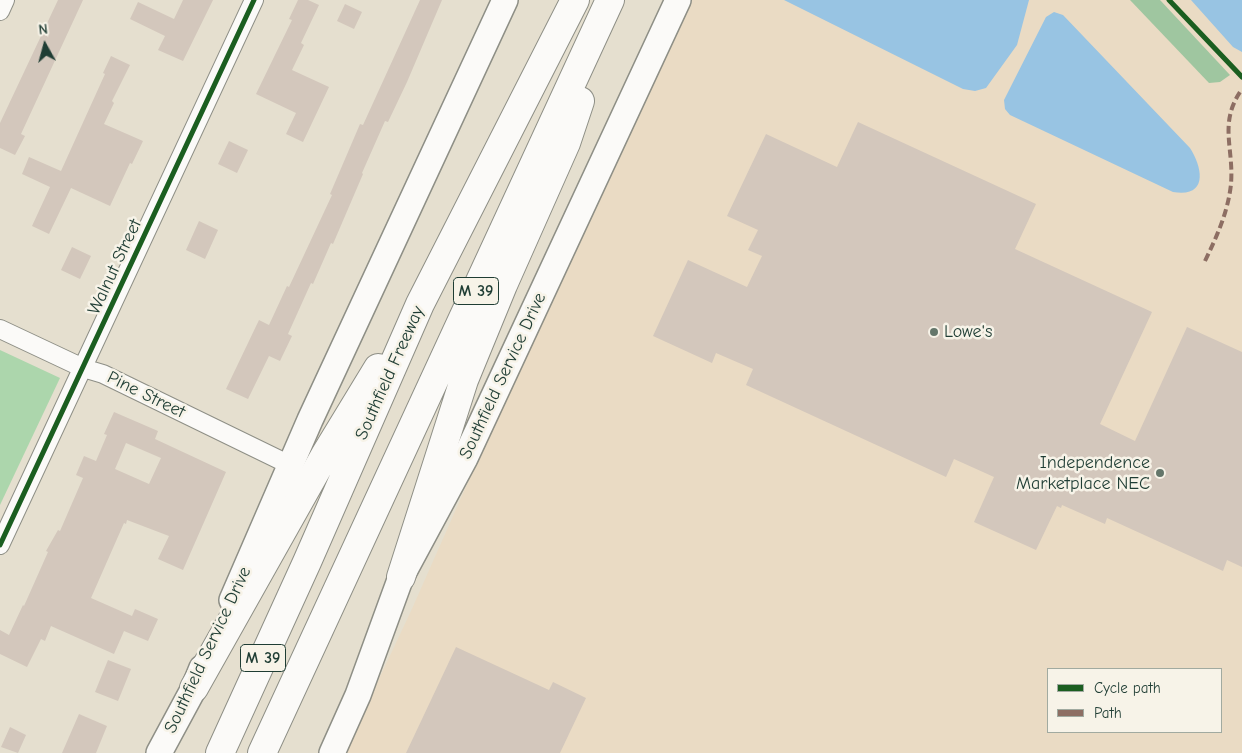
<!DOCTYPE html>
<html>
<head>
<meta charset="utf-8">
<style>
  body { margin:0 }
  #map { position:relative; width:1242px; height:753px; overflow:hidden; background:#e5dfcf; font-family:"Comic Neue",sans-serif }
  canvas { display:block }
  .legend { position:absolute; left:1047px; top:668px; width:175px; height:65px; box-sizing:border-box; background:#f7f3e8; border:1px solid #a1aaa0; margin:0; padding:6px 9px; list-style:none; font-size:15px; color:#1f3d34 }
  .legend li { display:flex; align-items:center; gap:10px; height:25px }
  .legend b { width:25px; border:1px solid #a1aaa0 }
  .north { position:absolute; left:20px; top:20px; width:50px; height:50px; -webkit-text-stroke:4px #f7f3e8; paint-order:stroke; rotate:353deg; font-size:14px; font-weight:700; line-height:20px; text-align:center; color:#1f3d34 }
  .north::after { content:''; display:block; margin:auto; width:18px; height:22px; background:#1f3d34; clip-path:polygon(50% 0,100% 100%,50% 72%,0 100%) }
</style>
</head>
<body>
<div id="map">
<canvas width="1242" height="753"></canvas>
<ul class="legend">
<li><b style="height:6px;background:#1b5e20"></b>Cycle path</li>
<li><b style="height:6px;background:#8d6e63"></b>Path</li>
</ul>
<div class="north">N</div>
</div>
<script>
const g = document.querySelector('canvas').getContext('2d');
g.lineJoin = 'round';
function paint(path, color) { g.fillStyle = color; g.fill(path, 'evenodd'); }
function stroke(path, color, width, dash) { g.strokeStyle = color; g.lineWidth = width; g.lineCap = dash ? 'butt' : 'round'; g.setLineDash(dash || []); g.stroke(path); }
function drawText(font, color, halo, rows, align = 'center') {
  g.font = font + ' "Comic Neue",sans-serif'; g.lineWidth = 5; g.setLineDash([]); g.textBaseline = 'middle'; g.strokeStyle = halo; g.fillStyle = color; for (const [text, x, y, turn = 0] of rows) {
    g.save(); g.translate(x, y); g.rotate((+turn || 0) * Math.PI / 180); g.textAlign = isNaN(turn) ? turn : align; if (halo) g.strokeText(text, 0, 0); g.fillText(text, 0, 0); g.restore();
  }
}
const built = new Path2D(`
  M 689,0 L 1242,0 L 1242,753 L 344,753 L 411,611 L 534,333 ZM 1048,669 L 1221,669 L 1221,732 L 1048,732 Z`);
const green = new Path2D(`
  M 0,350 L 60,378 L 0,505 Z`);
const forest = new Path2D(`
  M 1130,0 L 1160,0 L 1230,75 L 1220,82 L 1209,83 Z`);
const water = new Path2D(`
  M 784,0 L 1029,0 L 1017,45 L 986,88 L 975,91 L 963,89 Z
  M 1191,0 L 1242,0 L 1242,52 L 1233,47 Z
  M 1054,12 L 1063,15 L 1190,148 C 1203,168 1208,198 1173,192 L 1010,115 L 1005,109 L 1004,100 L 1046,17 Z`);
const building = new Path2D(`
  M 58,0 L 83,0 L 21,134 L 25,136 L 15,155 L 0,148 L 0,123 Z
  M 183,0 L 213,0 L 183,61 L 158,50 L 165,36 L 130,19 L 138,2 L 174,19 Z
  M 298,0 L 308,0 L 319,5 L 301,43 L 304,45 L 292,70 L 329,87 L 303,142 L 286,134 L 296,113 L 256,94 L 292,20 L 289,19 Z
  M 420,0 L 442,0 L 407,82 L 388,122 L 385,121 L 362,173 L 363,174 L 333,244 L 331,243 L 313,284 L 311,283 L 288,334 L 292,336 L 280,361 L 269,356 L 248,399 L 226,389 L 259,320 L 269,325 L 287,286 L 289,287 L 332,195 L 330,194 L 360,124 L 363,125 Z
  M 345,4 L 362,12 L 354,29 L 337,21 Z
  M 111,56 L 130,65 L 112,101 L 114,103 L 104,124 L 143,141 L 132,164 L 130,163 L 110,206 L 71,188 L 49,234 L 32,226 L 50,187 L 22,174 L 29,157 L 61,171 L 105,74 L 103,73 Z
  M 858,122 L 1036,204 L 1015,249 L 1152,312 L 1100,424 L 1135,441 L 1187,327 L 1242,352 L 1242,567 L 1227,560 L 1223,571 L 1107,518 L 1105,524 L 1062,505 L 1061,508 L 1057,506 L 1036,550 L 974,522 L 994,477 L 954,459 L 946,477 L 746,385 L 753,369 L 716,353 L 712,363 L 653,336 L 688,260 L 747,287 L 762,256 L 748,250 L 758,230 L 727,216 L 766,134 L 837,167 Z
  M 229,141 L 248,150 L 237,173 L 218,164 Z
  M 199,221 L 218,230 L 205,259 L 186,250 Z
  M 72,247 L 91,256 L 80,279 L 61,270 Z
  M 114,412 L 158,431 L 155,439 L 226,472 L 183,570 L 158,559 L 169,536 L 127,520 L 126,524 L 124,523 L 91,598 L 132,616 L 135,609 L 158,619 L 148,641 L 124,631 L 114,654 L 51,626 L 45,641 L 41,639 L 27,667 L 0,654 L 0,630 L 9,635 L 23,605 L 24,606 L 48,552 L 46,551 L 58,530 L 60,531 L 83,478 L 76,475 L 84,456 L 96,461 L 107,435 L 104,434 ZM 126,443 L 161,458 L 149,484 L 115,469 Z
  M 456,647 L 549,690 L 553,682 L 586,698 L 560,753 L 406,753 Z
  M 108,660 L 131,669 L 118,701 L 95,692 Z
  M 79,714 L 107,726 L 96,753 L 62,753 Z
  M 10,727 L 26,735 L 18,753 L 1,747 Z`);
const minor = new Path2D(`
  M 0,11 L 5,0
  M 0,329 L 83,368 L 103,374 L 290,465
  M 0,545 L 254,0`);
const secondary = new Path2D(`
  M 232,600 L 310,420 L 505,0
  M 159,753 L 194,688 L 202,668
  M 332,753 L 358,695 L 401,577 L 465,458 L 678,0`);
const motorway = new Path2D(`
  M 401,577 L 464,380 L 503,285 L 566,143 L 580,101
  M 194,688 L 325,455 L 378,368
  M 220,753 L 307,562 L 420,304 L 575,0
  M 262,753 L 610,0`);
const quiet = new Path2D(`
  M 1205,261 C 1217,236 1228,212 1231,184 C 1234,147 1218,123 1242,89`);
const cycleway = new Path2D(`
  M 1169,0 L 1242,77
  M 0,545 L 254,0`);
const markers = [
  [934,332,5,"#64766a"],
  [1160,473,5,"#64766a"]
];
const shields = [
  [476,291,45],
  [263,658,45]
];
const shieldNames = [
  ["M 39",476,291],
  ["M 39",263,658]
];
const streetNames = [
  ["Walnut Street",115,267,-65],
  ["Southfield Freeway",390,373,-66],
  ["Southfield Service Drive",503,376,-65],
  ["Pine Street",146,395,26],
  ["Southfield Service Drive",208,650,-65]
];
const poiNames = [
  ["Lowe's",944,332],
  ["Independence",1150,463,"right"],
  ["Marketplace NEC",1150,484,"right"]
];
paint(built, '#eadbc4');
paint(green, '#acd6ac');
paint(forest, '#9fc6a0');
paint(water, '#98c4e3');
paint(building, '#d3c7bc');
stroke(minor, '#8e8f86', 20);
stroke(secondary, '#8e8f86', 28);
stroke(motorway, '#8e8f86', 30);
stroke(minor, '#fbfaf8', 18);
stroke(secondary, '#fbfaf8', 25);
stroke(motorway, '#fbfaf8', 28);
stroke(quiet, '#8d6e63', 4, [8, 4]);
stroke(cycleway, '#1b5e20', 5);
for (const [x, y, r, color] of markers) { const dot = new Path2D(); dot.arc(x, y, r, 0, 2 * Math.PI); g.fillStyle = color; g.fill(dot); stroke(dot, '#f7f3e8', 2); }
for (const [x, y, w] of shields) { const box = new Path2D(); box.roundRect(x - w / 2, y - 13.5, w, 27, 4); g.fillStyle = '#f7f3e8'; g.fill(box); stroke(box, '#1f3d34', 1); }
drawText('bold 16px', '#1f3d34', null, shieldNames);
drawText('18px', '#1f3d34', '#f7f3e8', streetNames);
drawText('18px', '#1f3d34', '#f7f3e8', poiNames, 'left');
</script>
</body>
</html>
